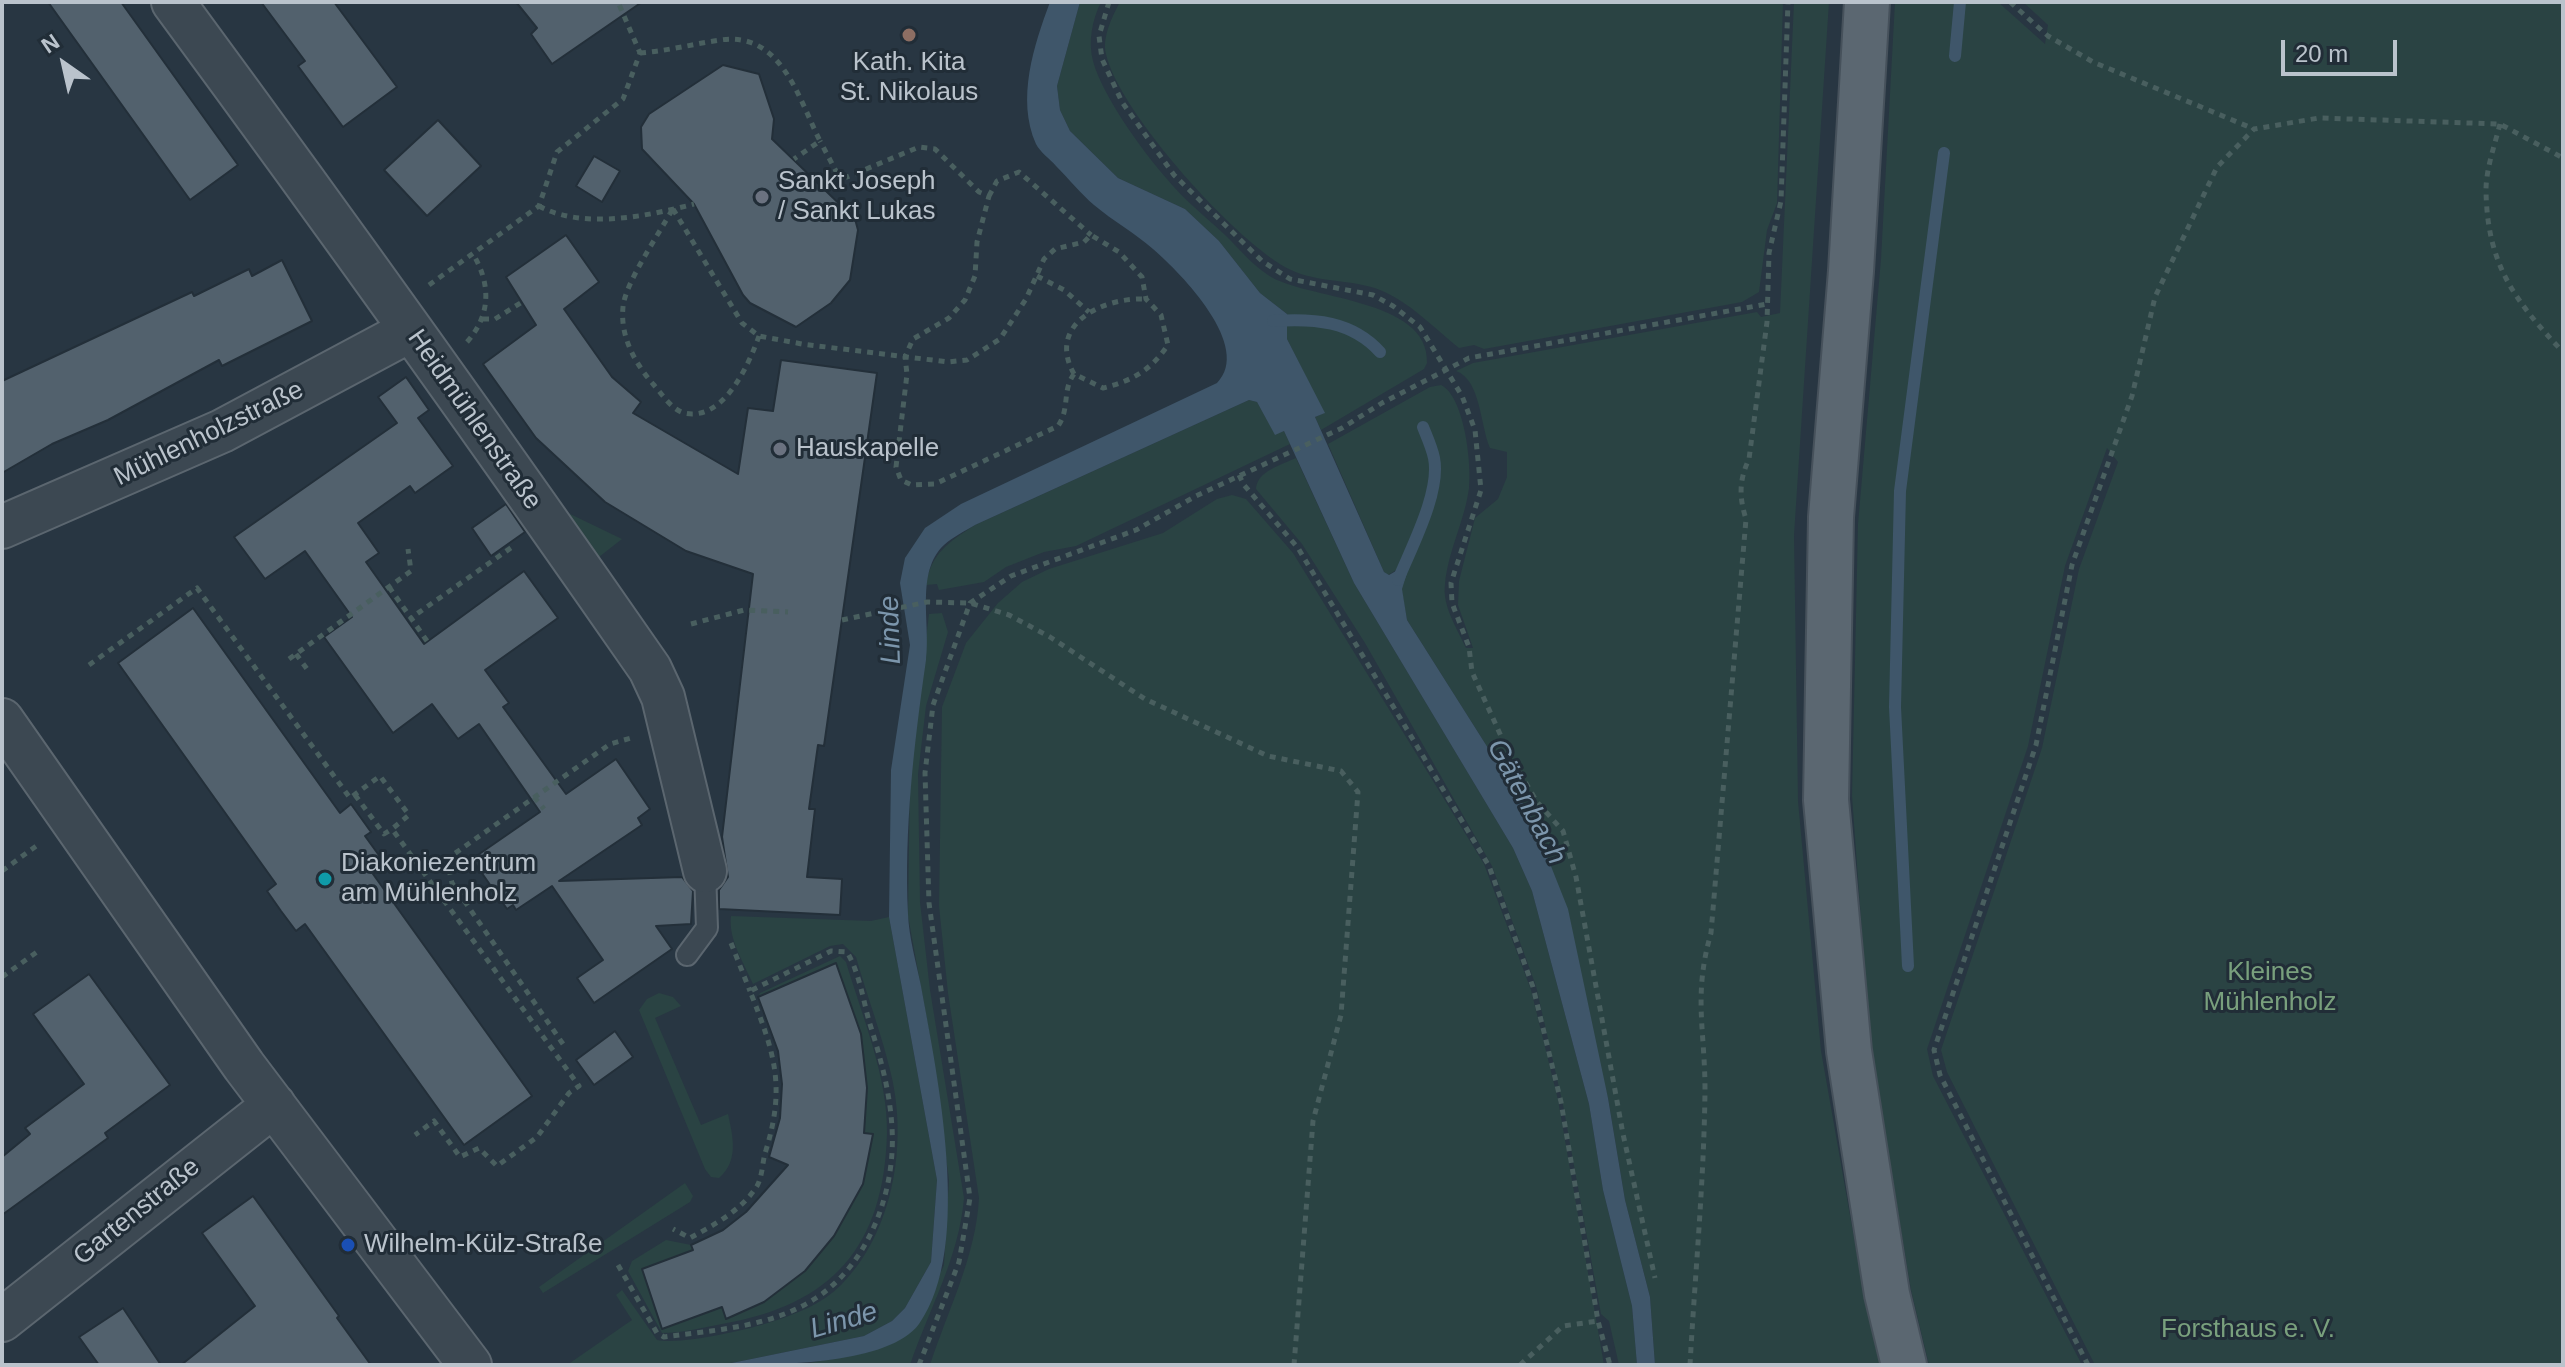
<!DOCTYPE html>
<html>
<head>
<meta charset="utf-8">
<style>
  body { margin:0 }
  #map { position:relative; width:2565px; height:1367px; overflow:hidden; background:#283642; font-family:Helvetica,sans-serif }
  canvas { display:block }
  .frame { position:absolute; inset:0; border:4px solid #bac3cc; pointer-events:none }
  .north { position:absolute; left:24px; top:24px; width:80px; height:80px; -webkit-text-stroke:6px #212d37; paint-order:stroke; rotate:326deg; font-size:22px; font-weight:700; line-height:32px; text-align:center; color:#bac3cc }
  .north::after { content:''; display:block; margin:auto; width:28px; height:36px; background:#bac3cc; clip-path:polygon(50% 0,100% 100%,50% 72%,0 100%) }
  .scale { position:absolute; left:2281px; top:40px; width:116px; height:36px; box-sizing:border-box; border:4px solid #bac3cc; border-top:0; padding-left:10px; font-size:24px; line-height:28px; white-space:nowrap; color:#bac3cc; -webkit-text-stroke:6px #212d37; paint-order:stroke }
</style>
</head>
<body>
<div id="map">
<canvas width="2565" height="1367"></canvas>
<div class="frame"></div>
<div class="north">N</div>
<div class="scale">20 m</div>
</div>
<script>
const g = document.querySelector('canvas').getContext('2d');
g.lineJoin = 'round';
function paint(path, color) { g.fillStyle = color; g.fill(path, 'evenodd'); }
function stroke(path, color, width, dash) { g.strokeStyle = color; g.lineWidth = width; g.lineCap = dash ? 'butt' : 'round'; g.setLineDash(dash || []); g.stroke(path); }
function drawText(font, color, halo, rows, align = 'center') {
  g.font = font + ' Helvetica,sans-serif'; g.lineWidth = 6; g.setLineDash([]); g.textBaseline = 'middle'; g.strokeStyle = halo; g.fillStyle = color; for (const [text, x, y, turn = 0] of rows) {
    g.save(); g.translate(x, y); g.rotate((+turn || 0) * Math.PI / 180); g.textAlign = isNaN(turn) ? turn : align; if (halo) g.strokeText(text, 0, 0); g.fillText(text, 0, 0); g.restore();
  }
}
const green = new Path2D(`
  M 1080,2 L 1101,2 C 1092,20 1088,42 1093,61 C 1102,95 1143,152 1167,179 C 1183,199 1205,216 1224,234 C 1239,248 1250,263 1268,275 C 1304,300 1430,297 1427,363 L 1424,369 L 1321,430 L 1315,417 L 1324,413 L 1287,339 L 1287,314 L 1260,293 L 1219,241 L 1185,209 L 1118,178 L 1070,131 L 1060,110 L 1057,86 Z
  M 1120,2 L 1783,2 L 1777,203 L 1767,230 L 1759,292 L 1742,302 L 1484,349 L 1474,345 L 1459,348 C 1435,329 1410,302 1380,290 C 1352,279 1318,283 1291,270 C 1239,246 1118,111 1106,54 C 1102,37 1112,17 1120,2 Z
  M 1794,2 L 1829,2 L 1794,535 L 1798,801 L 1821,1051 L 1866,1306 L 1880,1365 L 1655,1365 L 1650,1297 L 1625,1200 L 1608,1098 L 1531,816 L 1407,620 L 1398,569 L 1388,575 L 1384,572 L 1328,444 L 1430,387 L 1441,385 C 1464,396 1472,463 1469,488 C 1465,520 1448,551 1445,584 C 1442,606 1457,628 1466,648 L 1473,648 L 1458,605 L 1459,581 L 1475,518 L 1498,499 L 1507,477 L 1507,452 L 1490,448 C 1480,425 1481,380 1456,371 L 1473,363 L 1757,312 L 1761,317 L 1780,313 Z
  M 1895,2 L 1998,2 L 2045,44 L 2048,25 L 2023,2 L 2563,2 L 2563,1365 L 2095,1365 L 1947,1072 L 1941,1050 L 2042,748 L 2079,569 L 2118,462 L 2107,448 L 2065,566 L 2028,746 L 1927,1049 L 1933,1076 L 2082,1365 L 1929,1365 L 1911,1290 L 1870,1043 L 1852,796 L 1858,524 L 1881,259 Z
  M 1249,400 L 1257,402 L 1275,434 L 1284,431 L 1290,444 L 1076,546 L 1044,552 L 1006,567 L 984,582 L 939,590 L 937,584 L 926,585 C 931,553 949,542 975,525 Z
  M 1296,458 L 1354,583 L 1513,848 L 1532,891 L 1589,1104 L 1603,1190 L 1632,1306 L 1637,1365 L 1619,1365 L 1609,1321 L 1601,1314 L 1563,1105 L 1536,986 L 1492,866 L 1365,643 L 1302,544 L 1256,489 C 1257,471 1281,465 1296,458 Z
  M 1232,495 L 1246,499 L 1293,553 L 1484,864 L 1531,990 L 1558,1100 L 1604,1365 L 930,1365 C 948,1310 976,1256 979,1198 L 948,993 L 939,906 L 942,707 L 966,643 L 998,603 L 1022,582 L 1049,569 L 1163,533 L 1217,499 Z
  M 566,512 L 622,539 L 599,557 Z
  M 942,613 L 948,632 L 926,706 L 918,774 L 920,902 L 930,990 L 964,1198 C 959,1258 929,1309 910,1365 L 799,1365 L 869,1352 L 902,1337 L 918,1324 L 944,1265 L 949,1180 L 930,1037 L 908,916 L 910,773 L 929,614 Z
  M 731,916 L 871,921 L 889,917 L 937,1180 L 931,1262 L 905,1308 L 892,1321 L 864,1336 L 722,1365 L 567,1365 L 632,1320 L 616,1295 L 622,1290 L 657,1340 C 681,1345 747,1330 771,1322 C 796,1314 822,1304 841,1285 C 893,1233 908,1144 891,1074 C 882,1035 867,996 856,957 L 843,944 L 830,946 L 753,984 C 744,963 728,939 731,916 Z
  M 840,956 L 846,962 C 862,1016 888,1077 887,1133 C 884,1247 832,1305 722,1324 C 702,1328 681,1333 662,1333 L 628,1271 L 632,1261 L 666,1240 L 691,1245 L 693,1250 L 642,1269 L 662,1329 L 722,1307 L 727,1319 L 764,1302 L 805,1271 L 834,1236 L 863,1184 L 873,1134 L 864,1133 L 867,1088 L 861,1034 L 758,997 L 760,993 Z
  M 659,993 L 673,997 L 681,1006 L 655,1018 L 701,1125 L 728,1114 C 733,1137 739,1161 719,1178 L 711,1177 L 705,1169 L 639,1010 L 647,999 Z
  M 685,1183 L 693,1196 L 690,1202 L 543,1293 L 539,1287 Z`);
const water = new Path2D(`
  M 1050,2 L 1080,2 L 1057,86 L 1060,110 L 1070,131 L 1118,178 L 1185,209 L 1219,241 L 1260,293 L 1287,314 L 1287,339 L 1325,413 L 1315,417 L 1384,572 L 1389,575 L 1403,567 L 1407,573 L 1402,589 L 1407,620 L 1531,816 L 1568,909 L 1608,1098 L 1625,1200 L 1650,1297 L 1655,1365 L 1637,1365 L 1632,1306 L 1603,1190 L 1589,1104 L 1532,891 L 1513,848 L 1354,583 L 1284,431 L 1275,435 L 1257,402 L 1249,400 L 975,525 C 965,531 953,537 944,545 C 915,572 931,624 926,660 C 914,744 904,829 908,914 C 909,938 916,962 921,986 C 937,1074 974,1247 919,1324 C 888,1366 770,1365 722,1365 L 864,1336 L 892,1321 L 905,1308 L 931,1262 L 937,1180 L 889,917 L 891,770 L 910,645 L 900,583 L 905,558 L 925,528 L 961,504 L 1217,383 C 1253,347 1182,274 1153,249 C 1135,233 1113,221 1094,205 C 1081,194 1069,179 1056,166 C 1050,159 1040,152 1036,144 C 1016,99 1034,45 1050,2 Z`);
const stream = new Path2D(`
  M 1955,56 L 1960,2
  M 1273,321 C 1314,318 1352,321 1380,352
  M 1398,580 C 1411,548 1441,492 1434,458 C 1432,448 1427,437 1423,427
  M 1908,966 L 1895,707 L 1900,491 L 1944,153`);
const building = new Path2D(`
  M 48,2 L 121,2 L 238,165 L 190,200 Z
  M 261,2 L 334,2 L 397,87 L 343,127 L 298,66 L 305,61 Z
  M 516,2 L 642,2 L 552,64 L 531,34 L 537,28 Z
  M 723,65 L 759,74 L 774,119 L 772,139 L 855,219 L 858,230 L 850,280 L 831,303 L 796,327 L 750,303 L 743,295 L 694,204 L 642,149 L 641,127 L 649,114 Z
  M 438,120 L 481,166 L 427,216 L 384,170 Z
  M 594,156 L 620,171 L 602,202 L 576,186 Z
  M 566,235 L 599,282 L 564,309 L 612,377 L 641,402 L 633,413 L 738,474 L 748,408 L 773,411 L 781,360 L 877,373 L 824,746 L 818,745 L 809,809 L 815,809 L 807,877 L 842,879 L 840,915 L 719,909 L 719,890 L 728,877 L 722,837 L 753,574 L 686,551 L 605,502 L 536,438 L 483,364 L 536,325 L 506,277 Z
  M 282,260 L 312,321 L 222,366 L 219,360 L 108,420 L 52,444 L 2,473 L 2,381 L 192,292 L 194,296 L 249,269 L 252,276 Z
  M 406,377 L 429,410 L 418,418 L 453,466 L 415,493 L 410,486 L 358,523 L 379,553 L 366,562 L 424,644 L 524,571 L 558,618 L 485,670 L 509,703 L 503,707 L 566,794 L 616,759 L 650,809 L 638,818 L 642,825 L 559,881 L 682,877 L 693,891 L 691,924 L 656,926 L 672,949 L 594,1003 L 577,978 L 603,960 L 552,886 L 516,910 L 513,905 L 507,909 L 472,859 L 540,812 L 479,724 L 458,739 L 432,704 L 393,733 L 324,637 L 352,617 L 305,551 L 265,579 L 234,537 L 397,423 L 378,397 Z
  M 506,504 L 525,532 L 491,556 L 472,528 Z
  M 193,608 L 340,813 L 351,804 L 371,832 L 365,836 L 386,865 L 373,874 L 532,1096 L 464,1145 L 305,924 L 296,931 L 281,911 L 267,891 L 276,884 L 118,663 Z
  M 836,963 L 861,1034 L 867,1088 L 864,1133 L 873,1134 L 863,1184 L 834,1236 L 805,1271 L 764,1302 L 726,1319 L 722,1307 L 662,1329 L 642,1269 L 693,1250 L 691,1245 L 723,1230 L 746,1212 L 788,1165 L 769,1157 L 780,1118 L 782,1084 L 778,1051 L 758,997 Z
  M 89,974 L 170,1085 L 105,1133 L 108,1138 L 2,1215 L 2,1157 L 30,1134 L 25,1128 L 84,1084 L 33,1014 Z
  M 615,1031 L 633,1057 L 594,1085 L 576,1060 Z
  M 253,1196 L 339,1316 L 337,1318 L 371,1365 L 181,1365 L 255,1306 L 202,1233 Z
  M 123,1308 L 161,1365 L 99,1365 L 79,1337 Z`);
const path = new Path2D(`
  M 1109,2 L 1099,36 L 1102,59 L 1122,102 L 1174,175 L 1262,261 L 1290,279 L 1373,295 L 1393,306 L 1420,327 L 1462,396 L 1475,430 L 1481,490 L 1451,583 L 1452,603 L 1469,647 L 1472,672 L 1510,756 L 1537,802 L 1563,831 L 1576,877 L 1623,1134 L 1655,1278
  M 2010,2 L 2048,36 L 2093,62 L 2254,129
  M 640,53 C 667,51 693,44 720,40 C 781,31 798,97 820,141 L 794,159
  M 2500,124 C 2495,144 2486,169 2486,190 C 2487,264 2514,300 2563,352
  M 989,196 L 997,181 L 1019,172 L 1091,235
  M 539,206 C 583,230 648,216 694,204
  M 673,209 L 742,323 L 759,336 L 802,344 L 948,362 L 967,360 L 1000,339 L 1026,299 L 1044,259 L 1055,249 L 1084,242 L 1091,235 L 1119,252 L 1142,277 L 1146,299 L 1161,315 L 1168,345 C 1151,370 1132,381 1103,388 L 1074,374 C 1062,390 1070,409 1058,426 L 935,484 L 912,485 L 901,480 L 896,467 L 907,374 L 905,357 L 913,339 L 949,318 L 965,300 L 975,276 L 977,242 L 989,196 L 979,192 L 935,149 L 919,147 L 847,177 L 837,173 L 820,141
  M 672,210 C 659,234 625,283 623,307 C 620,337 635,363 653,384 C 662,394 671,409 684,413 C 724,422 749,364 759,336
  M 1037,276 L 1064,290 L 1089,312
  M 429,285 L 539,206 L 557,152 L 623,99 L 640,53 L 618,2
  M 483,319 L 495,319 L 522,302
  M 467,342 C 491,315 491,284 473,254
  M 1074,374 C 1046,324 1103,297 1146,299
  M 1239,475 L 1244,485 L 1298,548 L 1489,866 L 1533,987 L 1561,1102 L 1598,1321 L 1610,1365
  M 389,587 L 411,618
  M 842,620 L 927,602 L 970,603 L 1009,615 L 1050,637 L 1145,699 L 1268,756 L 1341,771 L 1358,792 L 1341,1015 L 1313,1121 L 1294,1365
  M 691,624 L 744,610 L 788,612
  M 427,641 L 411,618 L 515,545
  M 296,654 L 307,669
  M 289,659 L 411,571 L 408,549
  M 89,665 L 197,588 L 350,798 L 380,776 L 409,815 L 392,829 L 579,1086 L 569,1093 L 537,1137 L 497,1166 L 479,1148 L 460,1157 L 434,1121 L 415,1135
  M 355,795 L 384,834 L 392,829
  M 534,797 L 544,809
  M 2,871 L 39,844
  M 731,943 L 750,991
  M 2,977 L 37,952
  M 563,1044 L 452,883 L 448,865 L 454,854 L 610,744 L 631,738
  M 618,1265 L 657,1333 L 664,1337 C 715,1330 772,1327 816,1298 C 869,1264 896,1190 892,1128 C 890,1091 880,1056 869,1021 C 863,999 859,972 847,952 L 831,951 L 750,991 C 774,1052 786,1085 766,1150 C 762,1162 763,1175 757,1186 C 742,1210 714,1225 690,1238 L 673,1229
  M 919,1365 L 959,1262 L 970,1198 L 929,903 L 925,773 L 933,705 L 970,603 L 1011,576 L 1136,530 L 1196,496 L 1342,428 L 1382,403 L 1469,358 L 1767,304
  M 1520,1365 L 1563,1326 L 1598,1321
  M 1690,1365 C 1695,1274 1704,1182 1705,1090 C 1705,1030 1693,995 1711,933 L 1746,519 C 1739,497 1739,480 1749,459 L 1767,322 L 1769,253 L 1781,201 L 1788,2
  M 2088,1365 L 1940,1075 L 1934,1050 L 2036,745 L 2072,565 L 2132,396 L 2155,297 L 2217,167 L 2254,129 L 2319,118 L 2500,124 L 2563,158`);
const service = new Path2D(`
  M 687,955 L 707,928 L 705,871`);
const minor = new Path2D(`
  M 173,2 C 335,222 494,444 650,669 L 663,697 L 705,871
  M 2,527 L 222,431 L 411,330
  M 2,720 L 244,1066 L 470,1365
  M 2,1320 L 274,1105`);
const primary = new Path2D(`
  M 1867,2 L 1851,271 L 1831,517 L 1826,800 L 1849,1051 L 1887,1294 L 1904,1365`);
const markers = [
  [909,35,8,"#8d6e63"],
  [762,197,8,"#6b7280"],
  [780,449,8,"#6b7280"],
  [325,879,8,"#0f9aa8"],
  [348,1245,8,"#1a4fb4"]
];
const poiNames = [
  ["Kath. Kita",909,63,"center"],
  ["St. Nikolaus",909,93,"center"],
  ["Sankt Joseph",778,182],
  ["/ Sankt Lukas",778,212],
  ["Hauskapelle",796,449],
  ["Diakoniezentrum",341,864],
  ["am Mühlenholz",341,894],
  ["Wilhelm-Külz-Straße",364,1245]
];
const streetNames = [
  ["Heidmühlenstraße",474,420,55],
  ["Mühlenholzstraße",209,434,-26],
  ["Gartenstraße",137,1212,-39]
];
const parkNames = [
  ["Kleines",2270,973],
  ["Mühlenholz",2270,1003],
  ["Forsthaus e. V.",2248,1330]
];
const waterNames = [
  ["Linde",891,630,-92],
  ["Gätenbach",1526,802,62],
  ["Linde",844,1321,-16]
];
paint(green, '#2a4343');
paint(water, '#3f566a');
stroke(stream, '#3f566a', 12);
paint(building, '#52616d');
stroke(building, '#232f39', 2);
stroke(service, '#5b666f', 24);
stroke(minor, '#5b666f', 46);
stroke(primary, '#46515b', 48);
stroke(path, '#495f5f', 5, [6, 6]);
stroke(service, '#3c4852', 20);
stroke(minor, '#3c4852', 42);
stroke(primary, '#5b6771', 44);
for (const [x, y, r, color] of markers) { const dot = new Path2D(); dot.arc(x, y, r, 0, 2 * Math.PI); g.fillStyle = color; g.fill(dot); stroke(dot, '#212d37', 3); }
drawText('26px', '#bac3cc', '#212d37', poiNames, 'left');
drawText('26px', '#bac3cc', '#212d37', streetNames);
drawText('26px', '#79a07d', '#212d37', parkNames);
drawText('italic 28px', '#7c96ac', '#212d37', waterNames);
</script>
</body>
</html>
